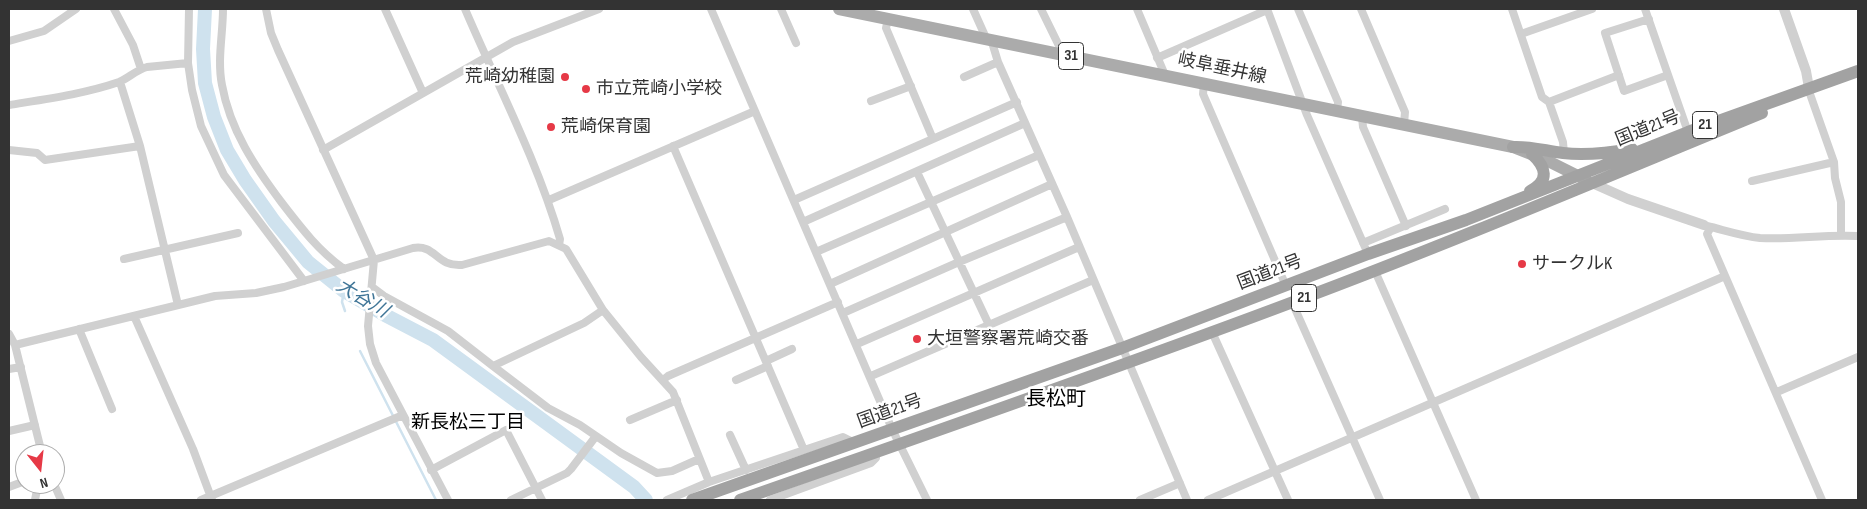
<!DOCTYPE html>
<html>
<head>
<meta charset="utf-8">
<style>
  body { margin:0 }
  #map { position:relative; width:1867px; height:509px; overflow:hidden; background:#fff; font-family:"Sofia Sans Condensed",sans-serif }
  canvas { display:block }
  .frame { position:absolute; inset:0; border:10px solid #333; pointer-events:none }
  .north { position:absolute; left:15px; top:444px; width:50px; height:50px; box-sizing:border-box; background:#fff; border:1px solid #adadad; border-radius:50%; rotate:164deg; font-size:14px; font-weight:700; line-height:20px; text-align:center; color:#333 }
  .north::after { content:''; display:block; margin:auto; width:18px; height:22px; background:#e63946; clip-path:polygon(50% 0,100% 100%,50% 72%,0 100%) }
</style>
</head>
<body>
<div id="map">
<canvas width="1867" height="509"></canvas>
<div class="frame"></div>
<div class="north">N</div>
</div>
<script>
const g = document.querySelector('canvas').getContext('2d');
g.lineJoin = 'round';
function stroke(path, color, width, dash) { g.strokeStyle = color; g.lineWidth = width; g.lineCap = dash ? 'butt' : 'round'; g.setLineDash(dash || []); g.stroke(path); }
function drawText(font, color, halo, rows, align = 'center') {
  g.font = font + ' "Sofia Sans Condensed","Noto Sans JP",sans-serif'; g.lineWidth = 5; g.setLineDash([]); g.textBaseline = 'middle'; g.strokeStyle = halo; g.fillStyle = color; for (const [text, x, y, turn = 0] of rows) {
    g.save(); g.translate(x, y); g.rotate((+turn || 0) * Math.PI / 180); g.textAlign = isNaN(turn) ? turn : align; if (halo) g.strokeText(text, 0, 0); g.fillText(text, 0, 0); g.restore();
  }
}
const stream = new Path2D(`
  M 344,291 L 342,302 L 345,311
  M 360,351 L 436,500`);
const river = new Path2D(`
  M 205,9 L 203,49 L 205,83 L 214,117 L 227,150 L 245,180 L 274,221 L 308,262 L 344,291 L 385,315 L 433,340 L 634,487 L 646,500`);
const minor = new Path2D(`
  M 114,9 L 133,45 L 141,69
  M 189,9 L 188,63 L 192,90 L 201,126 L 224,175 L 304,281
  M 223,9 C 223,34 217,60 222,85 C 230,130 255,167 282,203 C 302,229 318,250 344,269
  M 266,9 L 271,33 L 278,50 L 374,260 L 368,326 L 370,344 L 376,363 L 448,500
  M 385,9 L 423,93
  M 465,9 C 497,84 537,160 560,239 L 559,245
  M 711,9 L 892,429 L 927,500
  M 781,9 L 796,43
  M 973,9 L 986,38
  M 1041,9 L 1063,54
  M 1137,9 L 1165,75
  M 1267,9 L 1307,115 L 1368,254
  M 1298,9 L 1338,102 L 1337,110
  M 1361,9 L 1405,112 L 1404,124
  M 1512,9 L 1542,97 L 1549,102 L 1563,142 L 1564,153
  M 1645,9 L 1688,132
  M 888,19 L 886,28 L 933,139
  M 1649,19 L 1605,33 L 1624,91 L 1668,75
  M 1521,34 L 1592,9
  M 991,39 L 998,62 L 1067,217 L 1187,500
  M 9,41 L 44,31 L 76,9
  M 1157,58 L 1267,10
  M 964,77 L 998,62
  M 120,82 L 140,146 L 178,305
  M 1204,83 L 1203,94 L 1286,286
  M 1810,94 L 1834,162 L 1835,178 L 1841,202 L 1841,235
  M 871,101 L 911,86
  M 1549,102 L 1619,75
  M 9,105 C 46,99 84,94 119,82 C 129,78 136,70 147,67 L 188,63
  M 1362,117 L 1363,127 L 1406,226
  M 673,146 L 804,450
  M 9,150 L 37,153 L 45,160 L 140,146
  M 323,150 L 513,42 L 599,9
  M 917,172 L 989,325
  M 1752,181 L 1834,162
  M 549,200 L 755,111
  M 794,200 L 1017,102
  M 803,222 L 1025,123
  M 1707,226 C 1724,230 1742,236 1760,238 C 1793,240 1825,234 1858,236
  M 1711,227 L 1707,234 L 1822,500
  M 1363,243 L 1445,209
  M 816,252 L 1039,155
  M 124,259 L 238,233
  M 1375,271 L 1476,500
  M 830,284 L 1052,184
  M 372,287 L 384,296 L 448,331 L 493,366 L 584,323 L 603,310
  M 1292,302 L 1380,500
  M 843,313 L 959,262 L 1067,217
  M 134,316 L 193,449 L 212,500
  M 79,329 L 112,409
  M 1212,332 L 1288,500
  M 9,334 L 15,345 L 42,454
  M 857,344 L 1079,247
  M 15,345 L 215,296 L 256,293 L 284,287 L 413,248 C 436,244 436,267 462,265 L 549,241 L 566,249 L 603,310 L 641,357 L 673,392 L 709,482
  M 766,361 L 792,349
  M 493,366 L 548,408 L 580,425 L 621,453 L 657,473 L 672,471 L 699,459
  M 9,369 L 21,367
  M 871,376 L 1093,280
  M 663,380 L 668,376 L 838,302
  M 736,380 L 768,366
  M 1777,392 L 1858,357
  M 630,420 L 677,400
  M 9,431 L 35,425
  M 730,435 L 746,470
  M 431,470 L 506,430 L 542,500
  M 54,484 L 61,500
  M 9,487 L 25,481
  M 35,500 L 38,484
  M 201,500 L 403,415
  M 511,500 L 567,473 L 571,469 L 596,436
  M 667,500 L 709,482 L 843,437 L 855,443
  M 770,500 L 871,463 L 876,458 L 876,452
  M 1140,500 L 1180,483
  M 1208,500 L 1725,276`);
const tertiary = new Path2D(`
  M 1784,9 L 1806,71 L 1809,88
  M 1592,183 L 1628,199 L 1704,225`);
const primary = new Path2D(`
  M 839,9 L 1513,147 L 1546,160 L 1586,180`);
const trunk = new Path2D(`
  M 1513,147 C 1530,146 1546,151 1563,153 C 1586,156 1609,153 1632,149
  M 1530,191 C 1550,181 1546,167 1532,154
  M 692,500 L 1122,348 L 1368,254 L 1466,220 L 1688,132 L 1858,71
  M 740,500 C 925,435 1110,371 1293,302 C 1451,243 1606,177 1762,113`);
const markers = [
  [565,77,5,"#e63946"],
  [586,89,5,"#e63946"],
  [551,127,5,"#e63946"],
  [1522,264,5,"#e63946"],
  [917,339,5,"#e63946"]
];
const shields = [
  [1071,56,25],
  [1705,125,25],
  [1304,298,25]
];
const shieldNames = [
  ["31",1071,56],
  ["21",1705,125],
  ["21",1304,298]
];
const streetNames = [
  ["岐阜垂井線",1222,69,12],
  ["国道21号",1648,129,-22],
  ["国道21号",1270,273,-21],
  ["国道21号",890,412,-20]
];
const poiNames = [
  ["荒崎幼稚園",555,77,"right"],
  ["市立荒崎小学校",596,89],
  ["荒崎保育園",561,127],
  ["サークルK",1532,264],
  ["大垣警察署荒崎交番",927,339]
];
const waterNames = [
  ["大谷川",362,299,31]
];
const neighbourhoodNames = [
  ["新長松三丁目",468,423]
];
const quarterNames = [
  ["長松町",1056,400]
];
stroke(stream, '#cfe2ee', 2.5);
stroke(river, '#cfe2ee', 14);
stroke(minor, '#d0d0d0', 8);
stroke(tertiary, '#d0d0d0', 10);
stroke(primary, '#ababab', 12);
stroke(trunk, '#a2a2a2', 12);
for (const [x, y, r, color] of markers) { const dot = new Path2D(); dot.arc(x, y, r, 0, 2 * Math.PI); g.fillStyle = color; g.fill(dot); stroke(dot, '#fff', 2); }
for (const [x, y, w] of shields) { const box = new Path2D(); box.roundRect(x - w / 2, y - 13.5, w, 27, 4); g.fillStyle = '#fff'; g.fill(box); stroke(box, '#333', 1); }
drawText('bold 16px', '#333', null, shieldNames);
drawText('18px', '#333', '#fff', streetNames);
drawText('18px', '#333', '#fff', poiNames, 'left');
drawText('italic 19px', '#3f7597', '#fff', waterNames);
drawText('19px', '#000', '#fff', neighbourhoodNames);
drawText('20px', '#000', '#fff', quarterNames);
</script>
</body>
</html>
